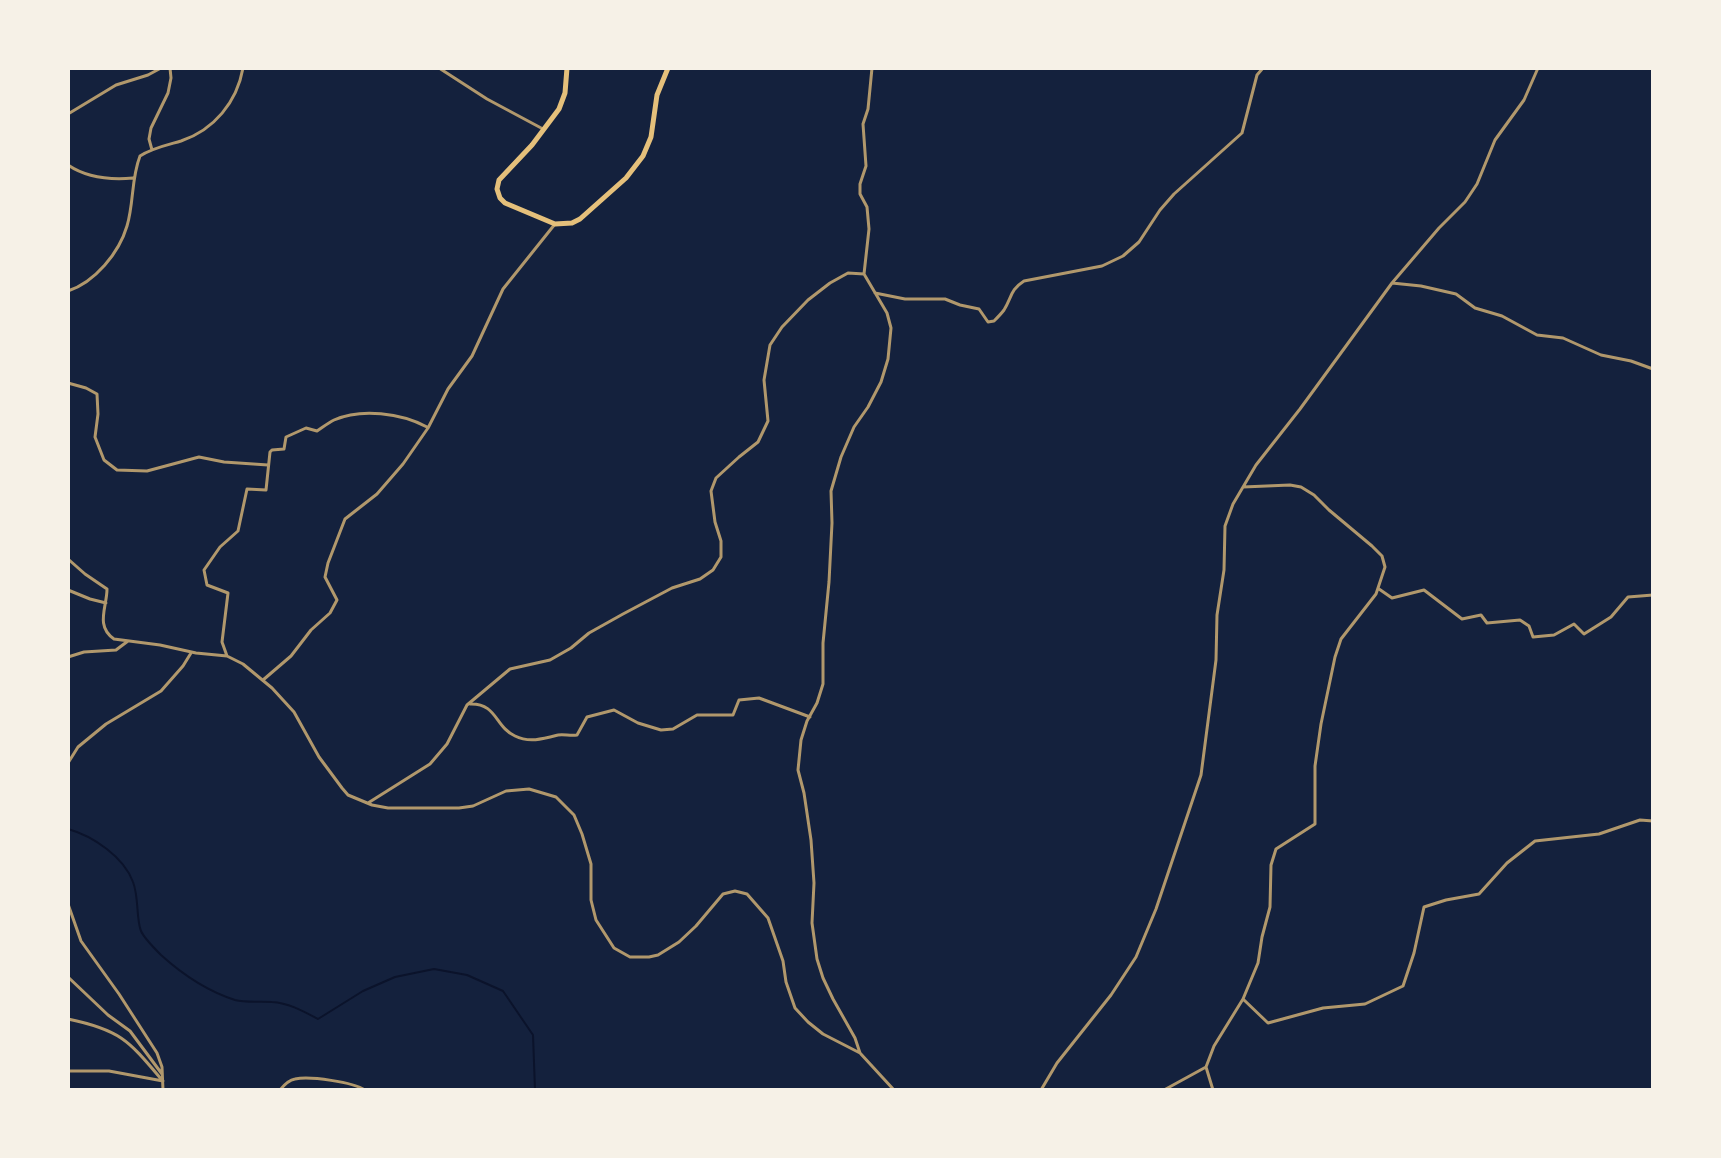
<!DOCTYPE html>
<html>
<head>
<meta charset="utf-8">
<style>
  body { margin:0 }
  #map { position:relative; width:1721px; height:1158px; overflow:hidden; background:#14213d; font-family:Arial,sans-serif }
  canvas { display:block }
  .frame { position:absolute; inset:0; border:70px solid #f6f1e7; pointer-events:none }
</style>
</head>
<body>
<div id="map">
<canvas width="1721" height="1158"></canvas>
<div class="frame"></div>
</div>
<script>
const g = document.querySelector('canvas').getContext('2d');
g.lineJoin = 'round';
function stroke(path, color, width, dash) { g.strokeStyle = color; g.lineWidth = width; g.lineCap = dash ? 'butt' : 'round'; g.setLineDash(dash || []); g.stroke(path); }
const stream = new Path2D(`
  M 68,829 C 93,836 124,857 133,882 C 139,897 136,919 141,931 C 144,938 155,949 161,955 C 182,974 207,991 235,1000 C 246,1003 260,1001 272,1002 C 289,1003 303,1011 318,1019 L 363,991 L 395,977 L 434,969 L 467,975 L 503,991 L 533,1035 L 535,1090`);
const minor = new Path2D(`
  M 439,68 L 487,99 L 543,129
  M 68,114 L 116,85 L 148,75 L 161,68
  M 152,150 L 149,139 L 151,128 L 168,93 L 171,78 L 170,68
  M 68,165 C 87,178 110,180 133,178
  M 1392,283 L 1421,286 L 1456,294 L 1475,308 L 1502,316 L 1537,335 L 1563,338 L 1601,355 L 1631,361 L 1653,369
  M 68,291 C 95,282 119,253 127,226 C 134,203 131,179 140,156 C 152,148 167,145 181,141 C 214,130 237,102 243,68
  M 875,293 L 905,299 L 945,299 L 960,305 L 979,309 L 988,322 L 994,321 C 998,317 1001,314 1004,310 C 1012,297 1010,290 1024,281 L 1102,266 L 1123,256 L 1139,242 L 1160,210 L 1174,194 L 1242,133 L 1257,75 L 1263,68
  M 68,383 L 86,388 L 97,394 L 98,414 L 95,437 L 104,460 L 117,470 L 147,471 L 199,457 L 224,462 L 268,465
  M 68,559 L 85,574 L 107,589 C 107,607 95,626 114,639 L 160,645 L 196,653 L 227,656 L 243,664 L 272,688 L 294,712 L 319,757 L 342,788 L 348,795 L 372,805 L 388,808 L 459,808 L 473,806 L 506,791 L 529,789 L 556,797 L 574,815 L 582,834 L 591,864 L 591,900 L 596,920 L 614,948 L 630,957 L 649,957 L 658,955 L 679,942 L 696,926 L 723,894 L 735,891 L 747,894 L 768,918 L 783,961 L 786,982 L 795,1008 L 808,1022 L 823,1034 L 860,1053 L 894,1090
  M 1379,589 L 1392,598 L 1424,590 L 1462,619 L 1481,615 L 1487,623 L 1520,620 L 1529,626 L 1533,637 L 1554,635 L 1574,624 L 1584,634 L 1611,617 L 1628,597 L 1653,595
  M 68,590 L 90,599 L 106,603
  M 227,656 L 222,642 L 228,593 L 207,585 L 204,570 L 220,547 L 238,531 L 247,489 L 266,490 L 270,452 L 272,450 L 284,449 L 286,437 L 306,428 L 317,431 C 323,427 328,423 334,420 C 361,408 401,413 427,427
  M 68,657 L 84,652 L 116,650 L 128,641
  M 263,680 L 291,656 L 311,630 L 330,613 L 337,600 L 325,577 L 328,563 L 345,519 L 377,494 L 403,464 L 428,428 L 448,389 L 472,356 L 503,289 L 555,224
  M 470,704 C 497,703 495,727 515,736 C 529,743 543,739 558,735 C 564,734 570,736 577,735 L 587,717 L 614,710 L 638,723 L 661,730 L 673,729 L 697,715 L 733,715 L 739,700 L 759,698 L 810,717
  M 68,763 L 78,747 L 106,724 L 161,691 L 183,666 L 191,653
  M 368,803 L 430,764 L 447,744 L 467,705 L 510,669 L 550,660 L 571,648 L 589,633 L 623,614 L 672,588 L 700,579 L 713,570 L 721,557 L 721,541 L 715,522 L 711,491 L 716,478 L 739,457 L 758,442 L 768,421 L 764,380 L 770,345 L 782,327 L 808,300 L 830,283 L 848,273 L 864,274
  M 68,904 L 81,941 L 119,994 L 157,1053 L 162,1067 L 163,1090
  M 68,977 L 108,1015 L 130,1031 L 162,1074
  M 1243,999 L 1268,1023 L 1323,1008 L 1365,1004 L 1403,986 L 1414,953 L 1424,907 L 1446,900 L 1479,894 L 1507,863 L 1535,841 L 1599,834 L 1640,820 L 1653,821
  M 68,1019 C 121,1030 129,1041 162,1080
  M 860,1053 L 855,1038 L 833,999 L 823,978 L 817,959 L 812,923 L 814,883 L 811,840 L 804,793 L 798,770 L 801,740 L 807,721 L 817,703 L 823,684 L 823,643 L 829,582 L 832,523 L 831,491 L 841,457 L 854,427 L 868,407 L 881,382 L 888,359 L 891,328 L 887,313 L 864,274 L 869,229 L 867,207 L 860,194 L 860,184 L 866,166 L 863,124 L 868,109 L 872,68
  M 68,1071 L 109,1071 L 163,1081
  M 280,1090 C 284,1085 289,1080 295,1079 C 310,1076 353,1082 365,1090
  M 1041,1090 L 1057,1063 L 1111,995 L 1136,957 L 1156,909 L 1201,775 L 1216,660 L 1217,615 L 1224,570 L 1225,526 L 1233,504 L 1256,465 L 1300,409 L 1392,283 L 1439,228 L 1465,202 L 1477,184 L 1495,140 L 1524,100 L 1538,68
  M 1164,1090 L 1206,1067
  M 1213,1090 L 1206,1067 L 1214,1046 L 1243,999 L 1258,963 L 1262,937 L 1270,907 L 1271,865 L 1276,849 L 1315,824 L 1315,766 L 1321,724 L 1335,657 L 1341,639 L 1376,594 L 1385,567 L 1382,556 L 1372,546 L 1329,510 L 1314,495 L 1301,487 L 1290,485 L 1243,487`);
const secondary = new Path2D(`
  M 567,68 L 565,93 L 559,109 L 532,145 L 499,180 L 497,189 L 500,198 L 505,203 L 555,224 L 572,223 L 580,219 L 626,178 L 643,156 L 651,137 L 657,95 L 668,68`);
stroke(stream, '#0b132b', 2);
stroke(minor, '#b1986c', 3);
stroke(secondary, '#e5c07b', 5);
</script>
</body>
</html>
